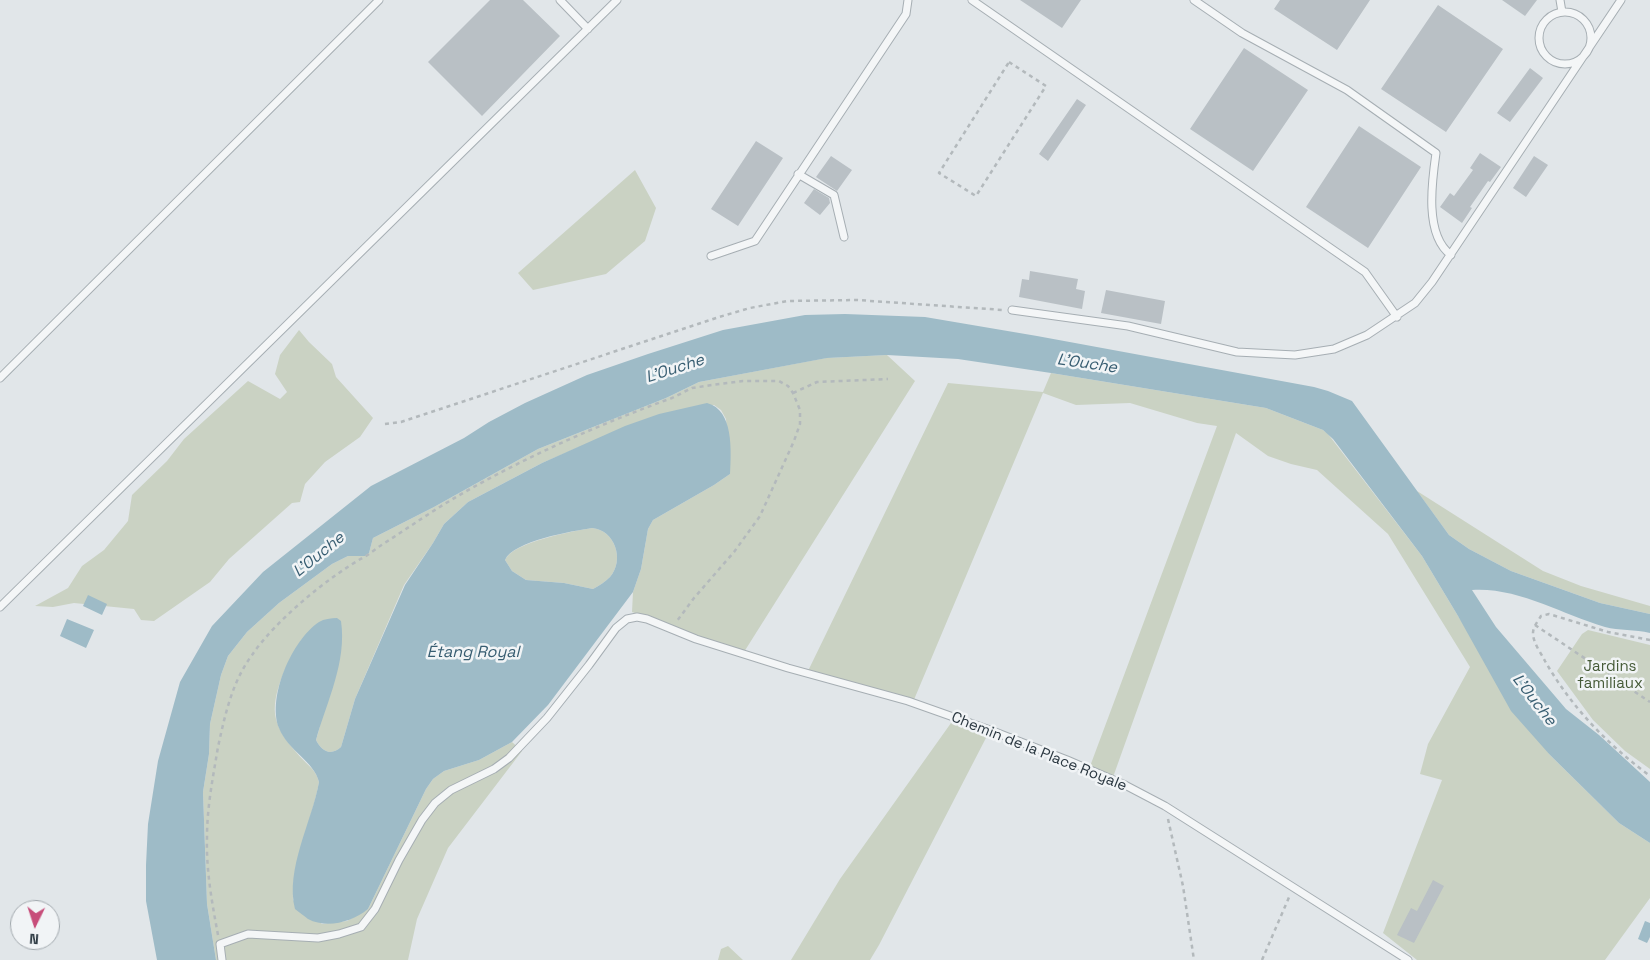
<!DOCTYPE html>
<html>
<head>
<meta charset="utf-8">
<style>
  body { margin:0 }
  #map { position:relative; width:1650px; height:960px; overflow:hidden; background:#e1e6e9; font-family:"Space Grotesk",sans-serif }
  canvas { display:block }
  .north { position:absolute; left:10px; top:900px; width:50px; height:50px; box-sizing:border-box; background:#f1f4f6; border:1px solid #a1a8ad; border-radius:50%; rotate:184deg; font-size:14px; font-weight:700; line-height:20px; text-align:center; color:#2a3740 }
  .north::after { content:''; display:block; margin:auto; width:18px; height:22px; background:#c74d7a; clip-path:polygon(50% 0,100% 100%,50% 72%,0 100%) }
</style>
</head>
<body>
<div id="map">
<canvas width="1650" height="960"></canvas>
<div class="north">N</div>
</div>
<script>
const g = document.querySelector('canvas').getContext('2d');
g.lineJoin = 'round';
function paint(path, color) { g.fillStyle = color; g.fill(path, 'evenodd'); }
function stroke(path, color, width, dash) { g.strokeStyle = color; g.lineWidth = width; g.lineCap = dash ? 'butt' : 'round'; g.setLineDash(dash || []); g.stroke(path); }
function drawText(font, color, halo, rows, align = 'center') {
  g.font = font + ' "Space Grotesk",sans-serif'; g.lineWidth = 5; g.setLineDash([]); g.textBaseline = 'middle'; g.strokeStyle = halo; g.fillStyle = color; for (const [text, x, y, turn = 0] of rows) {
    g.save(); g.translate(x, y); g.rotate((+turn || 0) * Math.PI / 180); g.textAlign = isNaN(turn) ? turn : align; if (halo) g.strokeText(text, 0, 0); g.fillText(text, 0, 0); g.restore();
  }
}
const green = new Path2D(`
  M 635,170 L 656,208 L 645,241 L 606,274 L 533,290 L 518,273 Z
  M 299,330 L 309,342 L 332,364 L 336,377 L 373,418 L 360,437 L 325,462 L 305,484 L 300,502 L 292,503 L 229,559 L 210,582 L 154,621 L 141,620 L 134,609 L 74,603 L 53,607 L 35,606 L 68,588 L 82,566 L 104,550 L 128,521 L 132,495 L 167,461 L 184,439 L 248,381 L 280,399 L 287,392 L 275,374 L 280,355 Z
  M 887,355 L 915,381 L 744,652 L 632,612 L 633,592 L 641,569 L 648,529 L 653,520 L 714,485 L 730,474 L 726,419 L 721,410 L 714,405 L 577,448 L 542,463 L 468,502 L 444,524 L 433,543 L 404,585 L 355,699 L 341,747 C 331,756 322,752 316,740 L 320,726 L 302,639 C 289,659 270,695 276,719 C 279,731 288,743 296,752 C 304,763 316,768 319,782 C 312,822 292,859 293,900 L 322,924 L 347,921 L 368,909 L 426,789 L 433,779 L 444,771 L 479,760 L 512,742 L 522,751 L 448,848 L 417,919 L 408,960 L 216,960 L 207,904 L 203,792 L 209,754 L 210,724 L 221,675 L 228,656 L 247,632 L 279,603 L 332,564 L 348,556 L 365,556 L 369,553 L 373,538 L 434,507 L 538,449 L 666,398 L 699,382 L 826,358 Z
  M 1051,373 L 1266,408 L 1323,430 L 1328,434 L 1422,556 L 1458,616 L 1550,755 L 1619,823 L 1650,843 L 1650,898 L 1605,960 L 1417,960 L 1383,933 L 1442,780 L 1420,774 L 1428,744 L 1470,667 L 1388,534 L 1317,470 L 1291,464 L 1268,456 L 1236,433 L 1112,780 L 1089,769 L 1217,426 L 1197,423 L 1130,403 L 1076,405 L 1043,393 L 913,702 L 808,671 L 948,383 L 1043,392 Z
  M 1417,491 L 1543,571 L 1581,586 L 1650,606 L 1650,614 L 1600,603 L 1550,585 L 1511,571 L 1469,549 L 1449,535 Z
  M 592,528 C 615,530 625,560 610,577 C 605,582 599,586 593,589 L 564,583 L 526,580 L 512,571 L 505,560 C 513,542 573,531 592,528 Z
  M 1588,630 L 1650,645 L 1650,769 L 1625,751 L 1593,720 L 1557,671 L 1582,634 Z
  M 951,723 L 987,736 L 879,945 L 870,960 L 791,960 L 840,879 Z
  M 728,946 L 743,960 L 718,960 L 721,949 Z`);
const water = new Path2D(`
  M 845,314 L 925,317 L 1037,336 L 1314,387 L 1328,391 L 1352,401 L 1449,535 L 1469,549 L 1511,571 L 1600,603 L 1650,614 L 1650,633 C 1635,629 1619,631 1605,627 C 1561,614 1518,587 1472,590 L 1496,627 L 1566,709 L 1599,735 L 1650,782 L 1650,843 L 1619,823 L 1550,755 L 1511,711 L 1458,616 L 1422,556 L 1333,439 L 1323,430 L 1266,408 L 1051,373 L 958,359 L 887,355 L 827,358 L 699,382 L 666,398 L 538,449 L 434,507 L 373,538 L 369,553 L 365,556 L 348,556 L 332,564 L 279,603 L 247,632 L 228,656 L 221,675 L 210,724 L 209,754 L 203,792 L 207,904 L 216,960 L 157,960 L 146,901 L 146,865 L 148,824 L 158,761 L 180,682 L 212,626 L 263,572 L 371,486 L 464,438 L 489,422 L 525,403 L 587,375 L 648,354 L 723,330 L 805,315 Z
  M 707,403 C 734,410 731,451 730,474 L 714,485 L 653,520 L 648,529 L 641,569 L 633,592 L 548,705 L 512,742 L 479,760 L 444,771 L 433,779 L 426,789 L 368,909 C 352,922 327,929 308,919 C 304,916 299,912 295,909 C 285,869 312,822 319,782 C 314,761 288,751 279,728 C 267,697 292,640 319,622 C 324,619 331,618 337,618 L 341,621 C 347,662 327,701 316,740 C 322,752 331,756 341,747 L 355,699 L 405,585 L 433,543 L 444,524 L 468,502 L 542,463 L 625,426 L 659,414 ZM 592,528 C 615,530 625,560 610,577 C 605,582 599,586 593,589 L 564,583 L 526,580 L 512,571 L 505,560 C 513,541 573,531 592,528 Z
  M 88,595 L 107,604 L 102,615 L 83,606 Z
  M 67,619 L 94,630 L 86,648 L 60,636 Z
  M 1645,921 L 1650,923 L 1650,937 L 1647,943 L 1638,939 Z`);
const building = new Path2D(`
  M 490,0 L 523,0 L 560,36 L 482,116 L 428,62 Z
  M 1020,0 L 1081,0 L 1062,28 Z
  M 1280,0 L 1370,0 L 1337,50 L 1274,9 Z
  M 1502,0 L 1537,0 L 1525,16 Z
  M 1438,5 L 1503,49 L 1446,132 L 1381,89 Z
  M 1244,48 L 1308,90 L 1253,171 L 1190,129 Z
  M 1530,68 L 1543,78 L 1510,122 L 1497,113 Z
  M 1077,99 L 1086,105 L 1048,161 L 1039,154 Z
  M 1359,126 L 1421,167 L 1368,248 L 1306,207 Z
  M 756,141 L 783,158 L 738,226 L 711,209 Z
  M 1480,153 L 1501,167 L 1490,182 L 1488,181 L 1470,207 L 1472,208 L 1462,223 L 1440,207 L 1450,193 L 1454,196 L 1473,170 L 1470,168 Z
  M 831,156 L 852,170 L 837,191 L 816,177 Z
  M 1534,156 L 1548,165 L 1526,197 L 1513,188 Z
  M 814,189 L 829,198 L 830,203 L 820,215 L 804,203 Z
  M 1030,271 L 1078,279 L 1076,289 L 1085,291 L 1082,309 L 1019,297 L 1022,279 L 1029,280 Z
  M 1106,290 L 1165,301 L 1161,324 L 1101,313 Z
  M 1433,880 L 1444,886 L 1414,943 L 1397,935 L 1411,908 L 1417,911 Z`);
const path = new Path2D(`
  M 1009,62 L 1046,86 L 976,196 L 939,173 Z
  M 793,393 L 817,382 L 888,379
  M 385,424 L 401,422 L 719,317 L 750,308 L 787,301 L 857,300 L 1003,310
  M 1535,625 L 1650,702
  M 1650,640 L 1608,632 L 1549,614 L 1541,616 C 1538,621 1533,627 1533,633 C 1533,643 1541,653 1545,661 C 1572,708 1607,744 1650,776
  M 1168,819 L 1183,886 L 1194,960
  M 218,935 C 212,903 206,870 207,837 C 207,807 213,777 218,747 C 225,715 232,682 252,655 C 276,620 327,578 364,557 C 370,554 375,549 380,546 C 408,528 435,509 463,493 C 530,455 600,424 672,398 L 692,388 L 712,385 L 743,381 L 779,381 L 788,386 L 793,393 L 800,410 L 800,424 L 794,441 L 760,516 L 734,552 L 694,598 L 677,621
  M 1262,960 L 1290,895`);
const lane = new Path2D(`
  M 560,0 L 588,29
  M 972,0 L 1365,272 L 1397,317
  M 1194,0 L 1242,33 L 1347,90 L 1436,153 C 1432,181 1424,235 1451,255
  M 1560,0 L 1562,12
  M1539 38a26 26 0 1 1 52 0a26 26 0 1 1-52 0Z
  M 798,174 L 834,195 L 844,237
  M 711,256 L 755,241 L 906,14 L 908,0
  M 1012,310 L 1128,326 L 1237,352 L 1295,355 L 1334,349 L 1367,335 L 1415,303 L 1432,282 L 1621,0
  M 0,378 L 379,0
  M 0,607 L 617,0
  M 222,960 L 220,944 L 248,934 L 318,938 L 339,934 L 361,927 L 375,909 L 399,860 L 422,820 L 435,803 L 451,790 L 494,769 L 509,758 L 547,718 L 589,665 L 616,628 L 627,619 L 637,617 L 647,619 L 696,639 L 788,668 L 908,701 L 990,730 L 1067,760 L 1125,785 L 1165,806 L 1408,960`);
const parkNames = [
  ["Jardins",1610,667],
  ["familiaux",1610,684]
];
const streetNames = [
  ["Chemin de la Place Royale",1039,752,22]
];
const waterNames = [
  ["L'Ouche",1087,364,8],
  ["L'Ouche",675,369,-18],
  ["L'Ouche",319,555,-39],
  ["Étang Royal",473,653],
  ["L'Ouche",1534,700,52]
];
paint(green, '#cad2c3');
paint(water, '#9ebbc7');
paint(building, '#b9c0c5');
stroke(lane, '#a6aeb3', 9);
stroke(path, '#b3b9bc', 2.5, [4, 4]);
stroke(lane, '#f4f6f7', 7);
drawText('15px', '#465b38', '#f1f4f6', parkNames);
drawText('15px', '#2a3740', '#f1f4f6', streetNames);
drawText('italic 16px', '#375d71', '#f1f4f6', waterNames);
</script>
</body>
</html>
